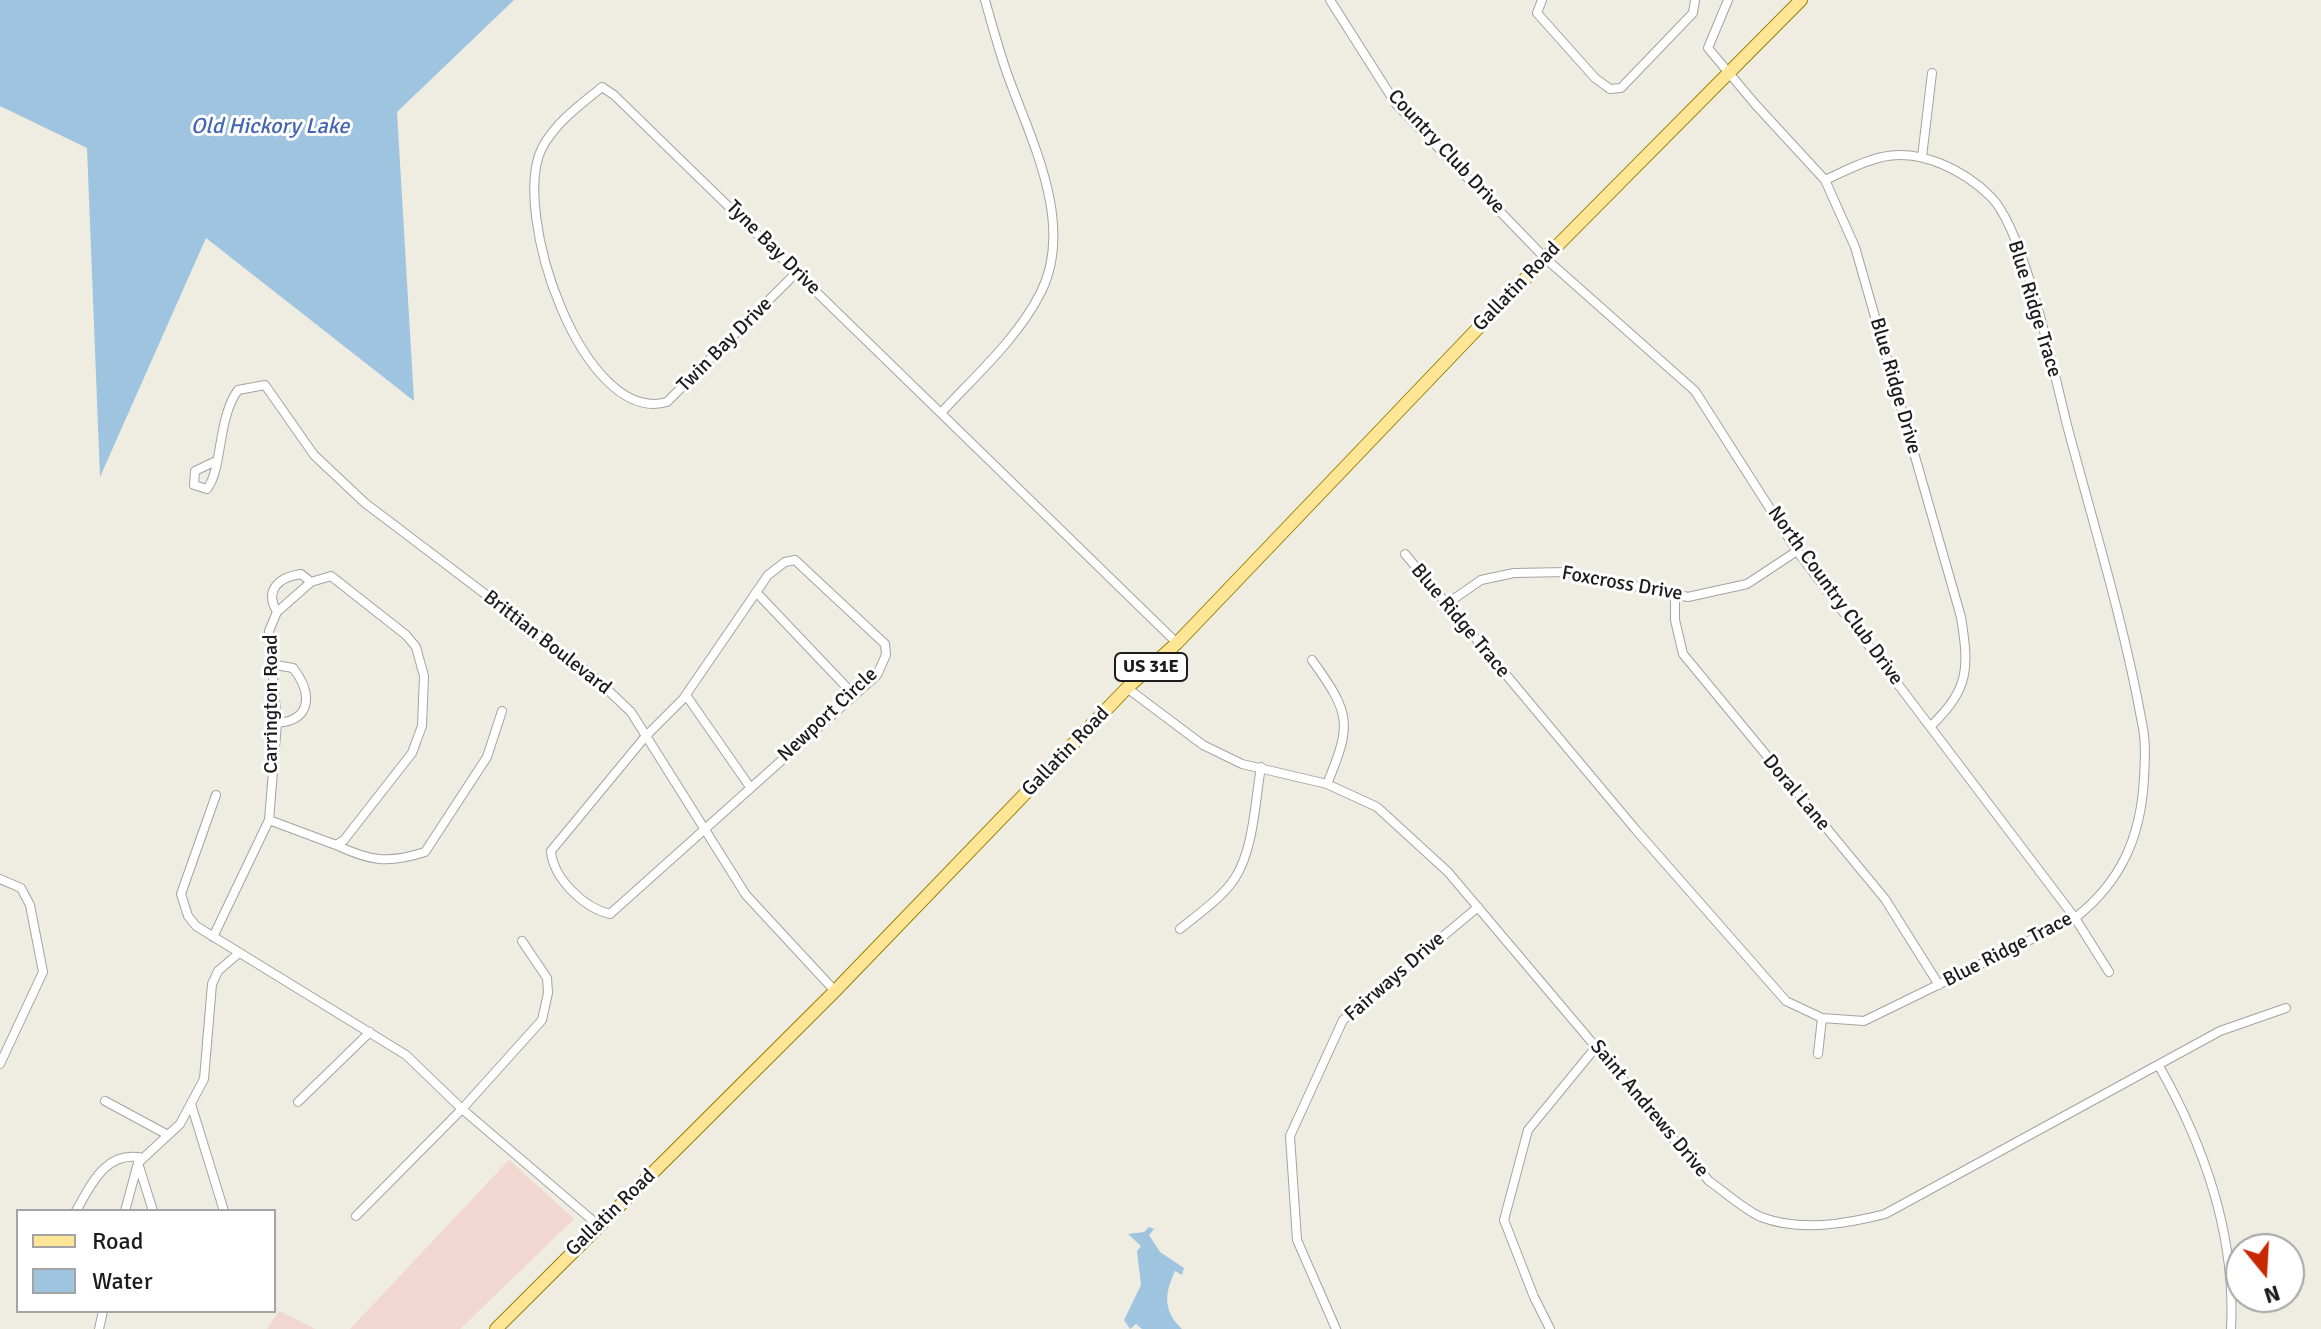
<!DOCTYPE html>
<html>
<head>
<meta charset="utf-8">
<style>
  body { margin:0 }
  #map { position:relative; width:2321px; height:1329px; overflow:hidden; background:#efede1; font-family:Signika,sans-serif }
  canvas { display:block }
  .legend { position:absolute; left:16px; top:1209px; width:260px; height:104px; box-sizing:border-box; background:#fff; border:2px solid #a4a4a4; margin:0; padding:10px 14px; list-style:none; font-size:24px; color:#1c1c1c }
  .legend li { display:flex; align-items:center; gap:16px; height:40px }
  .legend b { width:40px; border:2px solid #a4a4a4 }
  .north { position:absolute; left:2225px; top:1233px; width:80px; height:80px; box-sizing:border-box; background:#fff; border:2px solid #a4a4a4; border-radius:50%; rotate:162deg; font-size:22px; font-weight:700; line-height:32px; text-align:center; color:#1c1c1c }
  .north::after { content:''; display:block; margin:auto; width:28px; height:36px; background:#c92700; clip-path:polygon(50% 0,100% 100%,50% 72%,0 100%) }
</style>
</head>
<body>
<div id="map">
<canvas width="2321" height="1329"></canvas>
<ul class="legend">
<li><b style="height:10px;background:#ffe696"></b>Road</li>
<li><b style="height:22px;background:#9ec4e0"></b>Water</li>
</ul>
<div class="north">N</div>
</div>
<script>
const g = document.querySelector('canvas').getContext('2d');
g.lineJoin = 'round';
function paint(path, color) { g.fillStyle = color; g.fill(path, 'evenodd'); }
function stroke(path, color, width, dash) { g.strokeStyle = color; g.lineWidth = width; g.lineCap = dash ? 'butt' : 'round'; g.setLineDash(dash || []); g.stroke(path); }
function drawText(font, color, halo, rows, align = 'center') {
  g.font = font + ' Signika,sans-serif'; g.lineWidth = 6; g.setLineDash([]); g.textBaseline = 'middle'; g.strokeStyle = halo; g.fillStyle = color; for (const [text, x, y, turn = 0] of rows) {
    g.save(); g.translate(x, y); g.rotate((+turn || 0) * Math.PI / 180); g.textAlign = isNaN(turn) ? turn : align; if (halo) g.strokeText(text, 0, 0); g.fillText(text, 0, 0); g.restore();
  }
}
const commercial = new Path2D(`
  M 509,1160 L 574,1219 L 460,1329 L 350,1329 Z
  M 279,1311 L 315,1329 L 267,1329 Z`);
const water = new Path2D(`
  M 0,0 L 514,0 L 397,112 L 414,401 L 206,238 L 100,477 L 87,148 L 0,106 Z
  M 1149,1227 L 1154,1229 L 1149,1235 L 1160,1252 L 1184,1268 L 1182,1275 L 1175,1271 C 1165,1293 1162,1310 1182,1329 L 1142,1329 L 1136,1324 L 1130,1329 L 1124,1320 L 1141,1285 L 1137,1251 L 1141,1246 L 1128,1234 L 1144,1232 Z`);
const minor = new Path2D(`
  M 1330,0 L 1396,104 L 1545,258 L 1695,391 L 1797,551 L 2075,918 L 2109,972
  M 1542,0 L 1537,13 L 1595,78 L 1610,89 L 1621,88 L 1693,13 L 1695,0
  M 1728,0 L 1708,48 L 1755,104 L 1825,180 L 1855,247 L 1961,617 C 1969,668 1970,688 1931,726
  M 1922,157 L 1932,73
  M 797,272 L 667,402 C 583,426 510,211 542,148 C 556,122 580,105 602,87 L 614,95 L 1177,643
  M 941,413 C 976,375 1018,338 1041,292 C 1075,224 1031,140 1008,76 C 999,51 992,25 985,0
  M 216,461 L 195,471 L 194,485 L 207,489 C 223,468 217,419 238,390 L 265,385 L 314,455 L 365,503 L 592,675 L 631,712 L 746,895 L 835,991
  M 1405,554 L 1636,830 L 1786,1001 L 1822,1018 L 1864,1021 L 2075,918 C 2121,882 2141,837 2144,778 C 2145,760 2146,741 2142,723 C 2124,623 2093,523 2067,425 C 2054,374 2025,231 1991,197 C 1964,170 1920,148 1882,157 C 1863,161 1843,172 1825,180
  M 795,560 L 885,644 L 886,655 L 877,675 L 610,914 C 584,908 553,878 551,851 L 645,737 L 683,699 L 768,575 L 785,562 Z
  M 756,592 L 854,695
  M 1675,595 L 1675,620 L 1683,654 L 1885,899 L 1939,985
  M 1445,605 L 1481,580 L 1514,573 L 1567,572 L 1688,597 L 1747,584 L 1797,551
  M 277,612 C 264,590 279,577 301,574 L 311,582
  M 1312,660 C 1351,714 1352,724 1327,784
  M 270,664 L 293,668 C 312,692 313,720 277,723
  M 1127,688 L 1203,745 L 1242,764 L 1327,784 L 1377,807 L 1448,872 L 1709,1181 C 1725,1192 1743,1209 1761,1217 C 1800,1232 1846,1224 1885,1214 L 2220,1031 L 2286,1008
  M 686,695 L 750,787
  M 216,795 L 181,894 L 188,916 L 196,926 L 406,1055 L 462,1109 L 598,1225
  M 336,845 C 370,861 388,864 425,852 L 487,757 L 502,711
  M 0,879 L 21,888 L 30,905 L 43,972 L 0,1064
  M 1180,929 C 1198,914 1222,898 1235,878 C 1254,848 1255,801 1261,767
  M 213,937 L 269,820 L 277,723 L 269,631 L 277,612 L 311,582 L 331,576 L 406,635 L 416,647 L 424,676 L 422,726 L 412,753 L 344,840 L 336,845 L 269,820
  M 1818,1054 L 1822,1018
  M 2159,1066 C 2205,1147 2236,1235 2231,1329
  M 105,1101 L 168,1135
  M 298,1102 L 370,1032
  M 191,1104 L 224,1211
  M 138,1163 L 153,1211
  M 76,1211 C 92,1183 106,1150 143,1158
  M 125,1211 L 138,1163 L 180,1124 L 204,1079 L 212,984 L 218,971 L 239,953
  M 356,1216 L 462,1109 L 542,1020 L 548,993 L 547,978 L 522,941
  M 99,1329 L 103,1311
  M 1336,1329 L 1297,1240 L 1290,1136 L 1343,1020 L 1478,907
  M 1550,1329 L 1534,1297 L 1504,1220 L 1528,1130 L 1596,1047`);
const primary = new Path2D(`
  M 496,1329 L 835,991 L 1127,688 L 1177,643 L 1545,258 L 1801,0`);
const shields = [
  [1151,667,72]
];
const shieldNames = [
  ["US 31E",1151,667]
];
const streetNames = [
  ["Country Club Drive",1446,152,47],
  ["Tyne Bay Drive",773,248,45],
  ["Gallatin Road",1517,287,-46],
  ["Blue Ridge Trace",2034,309,73],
  ["Twin Bay Drive",725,345,-45],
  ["Blue Ridge Drive",1895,386,74],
  ["Foxcross Drive",1622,584,10],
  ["North Country Club Drive",1835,596,54],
  ["Blue Ridge Trace",1460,621,50],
  ["Brittian Boulevard",547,643,38],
  ["Carrington Road",272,704,-90],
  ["Newport Circle",828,715,-43],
  ["Gallatin Road",1066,752,-46],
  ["Doral Lane",1796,793,50],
  ["Blue Ridge Trace",2008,950,-27],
  ["Fairways Drive",1395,977,-41],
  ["Saint Andrews Drive",1649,1109,50],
  ["Gallatin Road",611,1213,-44]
];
const waterNames = [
  ["Old Hickory Lake",270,127]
];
paint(commercial, '#f1d7cf');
paint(water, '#9ec4e0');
stroke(minor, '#a3a3a3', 10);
stroke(primary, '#958000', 14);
stroke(minor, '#fff', 8);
stroke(primary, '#ffe696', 12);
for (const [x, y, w] of shields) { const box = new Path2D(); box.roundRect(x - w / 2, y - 14, w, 28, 6); g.fillStyle = '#fff'; g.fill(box); stroke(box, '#1c1c1c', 2); }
drawText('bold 18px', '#1c1c1c', null, shieldNames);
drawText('20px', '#1c1c1c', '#fff', streetNames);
drawText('italic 22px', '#4365b2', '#fff', waterNames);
</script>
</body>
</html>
